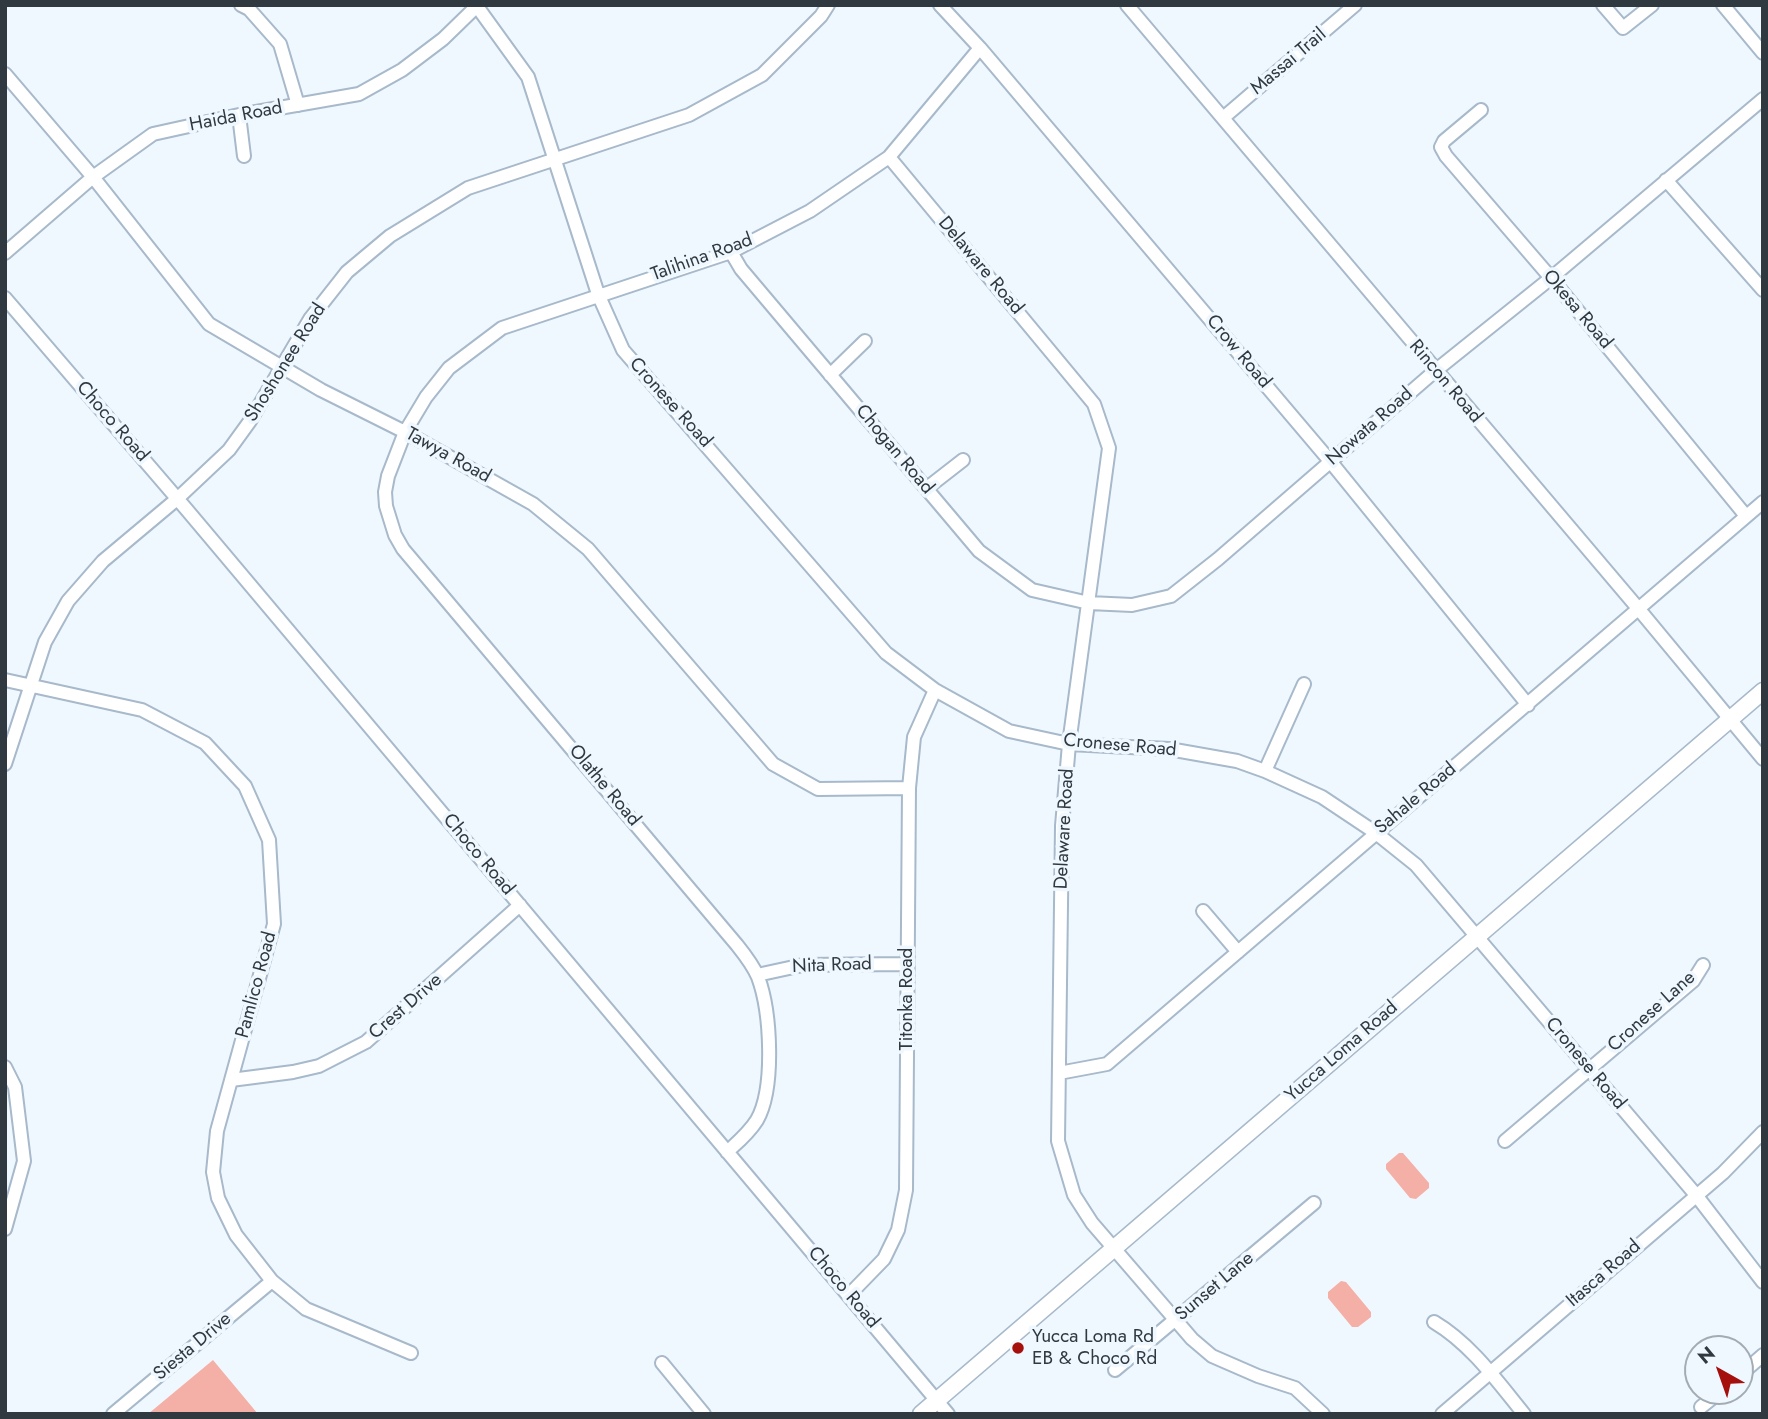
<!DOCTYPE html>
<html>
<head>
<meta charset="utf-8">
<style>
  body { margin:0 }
  #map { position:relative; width:1768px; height:1419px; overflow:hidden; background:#f0f8ff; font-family:Jost,sans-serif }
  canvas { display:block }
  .frame { position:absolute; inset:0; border:7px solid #313940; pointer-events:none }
  .north { position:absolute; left:1684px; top:1335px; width:70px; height:70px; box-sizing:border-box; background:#f0f8ff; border:2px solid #a4acb3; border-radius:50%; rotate:320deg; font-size:19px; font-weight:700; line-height:28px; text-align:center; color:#313940 }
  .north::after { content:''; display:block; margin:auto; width:24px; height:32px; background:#a5100c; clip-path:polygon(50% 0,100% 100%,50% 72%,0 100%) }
</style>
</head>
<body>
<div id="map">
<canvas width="1768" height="1419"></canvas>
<div class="frame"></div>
<div class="north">N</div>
</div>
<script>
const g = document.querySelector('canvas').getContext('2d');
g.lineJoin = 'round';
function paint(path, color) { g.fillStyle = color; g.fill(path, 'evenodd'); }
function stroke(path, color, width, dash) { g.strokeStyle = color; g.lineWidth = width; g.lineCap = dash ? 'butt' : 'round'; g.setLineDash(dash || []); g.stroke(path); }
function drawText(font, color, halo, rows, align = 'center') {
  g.font = font + ' Jost,sans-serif'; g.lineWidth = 7; g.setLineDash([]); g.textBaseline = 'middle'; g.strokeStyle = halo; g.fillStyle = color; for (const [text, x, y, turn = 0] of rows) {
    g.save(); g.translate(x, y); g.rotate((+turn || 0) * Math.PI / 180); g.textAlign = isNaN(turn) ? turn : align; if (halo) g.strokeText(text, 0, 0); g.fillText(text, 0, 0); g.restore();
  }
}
const green = new Path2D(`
  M 1399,1153 L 1403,1153 L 1429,1183 L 1429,1188 L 1416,1199 L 1410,1198 L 1386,1169 L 1386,1164 Z
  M 1341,1281 L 1346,1282 L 1371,1312 L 1371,1317 L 1358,1327 L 1352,1327 L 1328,1298 L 1328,1292 Z
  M 213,1360 L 258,1414 L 148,1414 Z`);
const minor = new Path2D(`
  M 241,5 L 249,9 L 280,44 L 298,105
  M 476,5 L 528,77 L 598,294 L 623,350 L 886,653 L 935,690 L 1009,731 L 1069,744 L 1169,749 L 1237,761 L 1265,771 L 1322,797 L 1376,833 L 1416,865 L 1696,1195 L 1763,1282
  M 940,5 L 980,48 L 1330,461 L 1528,705
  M 1127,5 L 1637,607 L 1763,759
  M 1603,5 L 1623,28 L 1652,5
  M 1723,5 L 1763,53
  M 5,74 L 93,177 L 209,324 L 321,390 L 405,432 L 533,504 L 588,549 L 773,764 L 818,789 L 909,788
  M 1481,110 L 1444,141 L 1441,147 L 1446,156 L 1551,278 L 1746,516
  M 239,115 L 244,156
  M 1223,118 L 1355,5
  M 889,157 L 1094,404 L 1109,448 L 1069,744 L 1062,826 L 1058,1141 L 1074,1195 L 1092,1223 L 1192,1339 L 1212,1356 L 1258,1376 L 1295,1388 L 1323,1414
  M 1666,180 L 1763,290
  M 731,252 L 741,269 L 979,551 L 1032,590 L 1089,603 L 1132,605 L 1171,596 L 1218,559 L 1435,371 L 1551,278 L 1763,99
  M 5,253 L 93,177 L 153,134 L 239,115 L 359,94 L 402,70 L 443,39 L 478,5
  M 5,298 L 187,510 L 948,1414
  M 830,375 L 865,341
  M 927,488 L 963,460
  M 5,680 L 142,710 L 205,743 L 245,786 L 269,840 L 274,924 L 217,1131 L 213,1172 L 218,1198 L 236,1235 L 272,1281 L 306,1309 L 411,1353
  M 5,764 L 45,642 L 68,601 L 103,561 L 177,499 L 229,450 L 250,421 L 310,319 L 347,272 L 390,236 L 468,188 L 689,115 L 762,75 L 821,16 L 828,5
  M 1265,771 L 1304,684
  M 1203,911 L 1238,952
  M 757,975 L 803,965 L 907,964
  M 5,1067 L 15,1087 L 24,1161 L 5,1229
  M 1059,1073 L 1107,1064 L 1763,502
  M 231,1080 L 293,1072 L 319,1066 L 366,1042 L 520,905
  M 1505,1141 L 1693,981 L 1703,965
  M 727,1152 C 738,1142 749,1133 757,1120 C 775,1088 771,1012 758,977 C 753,965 745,955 737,945 L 403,549 L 395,535 L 386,506 L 385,492 L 388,476 L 405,432 L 426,397 L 449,368 L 502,328 L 731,252 L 810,211 L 889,157 L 980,48
  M 849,1295 L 884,1259 L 898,1230 L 906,1190 L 909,788 L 914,737 L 935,690
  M 1434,1322 C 1471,1344 1497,1381 1524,1414
  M 662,1363 L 704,1414
  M 1115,1370 L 1314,1203
  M 1740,1375 L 1763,1355
  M 1701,1407 L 1721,1391
  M 113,1414 L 272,1281
  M 1442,1414 L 1723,1173 L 1763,1132`);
const major = new Path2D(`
  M 921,1414 L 1763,691`);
const markers = [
  [1018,1348,7,"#a5100c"]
];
const streetNames = [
  ["Massai Trail",1289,62,-40],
  ["Haida Road",236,117,-11],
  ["Talihina Road",702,258,-20],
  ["Delaware Road",980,266,50],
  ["Okesa Road",1577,310,50],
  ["Crow Road",1238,352,50],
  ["Shoshonee Road",286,363,-58],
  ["Rincon Road",1445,382,50],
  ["Cronese Road",670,403,48],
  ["Choco Road",112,422,49],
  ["Nowata Road",1370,427,-41],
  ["Chogan Road",894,450,50],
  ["Tawya Road",448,456,29],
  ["Cronese Road",1120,746,5],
  ["Olathe Road",604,786,50],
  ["Sahale Road",1416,799,-40],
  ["Delaware Road",1065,829,-87],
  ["Choco Road",478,855,50],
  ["Nita Road",832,966,-2],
  ["Pamlico Road",257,985,-75],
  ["Titonka Road",907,999,-90],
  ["Crest Drive",406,1007,-41],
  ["Cronese Lane",1652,1012,-42],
  ["Yucca Loma Road",1342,1052,-41],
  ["Cronese Road",1585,1064,50],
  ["Itasca Road",1604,1274,-41],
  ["Sunset Lane",1215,1287,-40],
  ["Choco Road",843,1288,50],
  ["Siesta Drive",193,1347,-40]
];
const poiNames = [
  ["Yucca Loma Rd",1032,1337],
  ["EB & Choco Rd",1032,1359]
];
paint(green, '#f4b0a6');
stroke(minor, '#a7b9ca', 16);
stroke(major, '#a7b9ca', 19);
stroke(minor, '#fff', 12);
stroke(major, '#fff', 16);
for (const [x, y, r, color] of markers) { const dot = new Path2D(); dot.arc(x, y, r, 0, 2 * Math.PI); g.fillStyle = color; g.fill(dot); stroke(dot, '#f0f8ff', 2.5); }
drawText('19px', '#313940', '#f0f8ff', streetNames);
drawText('19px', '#313940', '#f0f8ff', poiNames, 'left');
</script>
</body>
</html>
